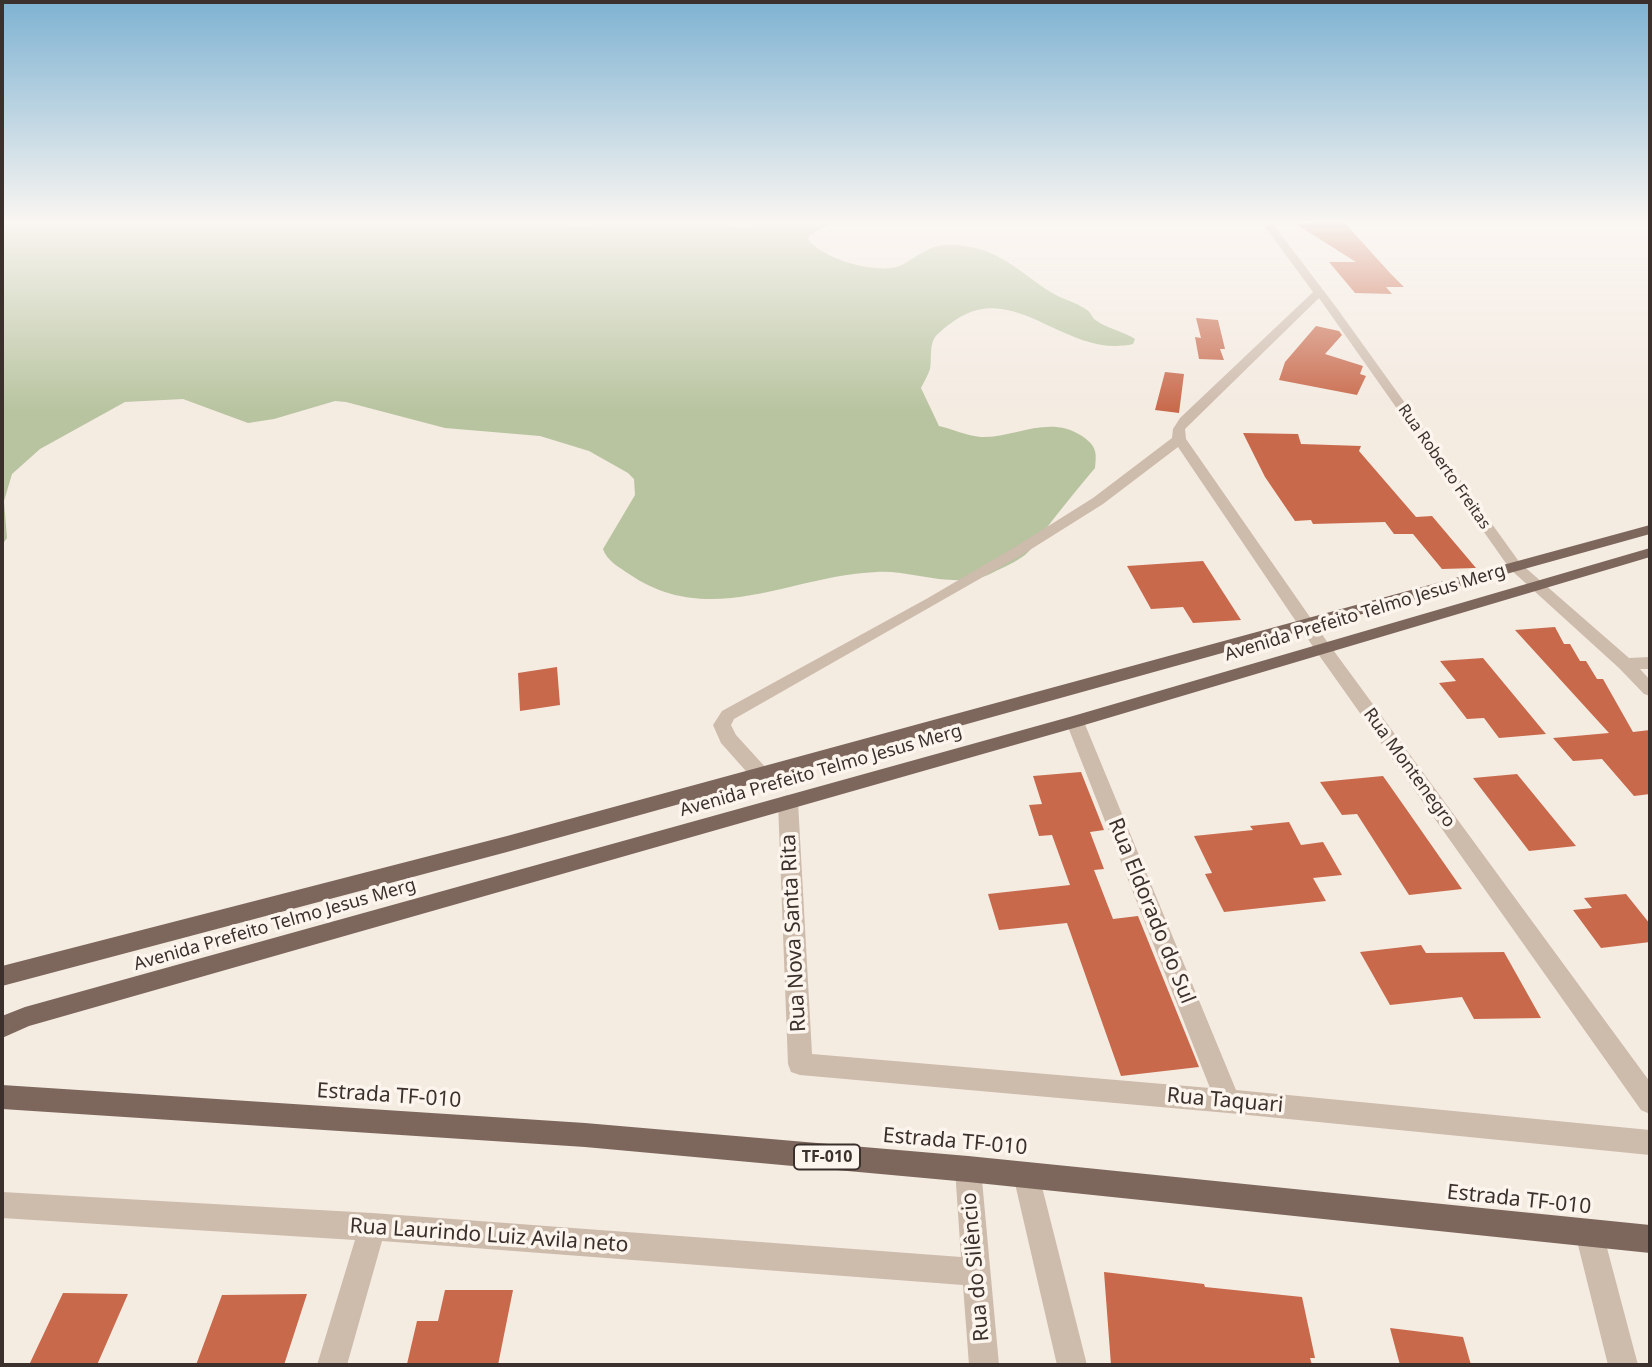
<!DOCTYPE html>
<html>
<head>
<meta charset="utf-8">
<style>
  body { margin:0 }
  #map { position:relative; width:1652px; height:1367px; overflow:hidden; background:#f4ebe1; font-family:"Noto Sans",sans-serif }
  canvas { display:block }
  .frame { position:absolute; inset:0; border:4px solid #3b302b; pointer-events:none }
</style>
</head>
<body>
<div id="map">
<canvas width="1652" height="1367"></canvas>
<div class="frame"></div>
</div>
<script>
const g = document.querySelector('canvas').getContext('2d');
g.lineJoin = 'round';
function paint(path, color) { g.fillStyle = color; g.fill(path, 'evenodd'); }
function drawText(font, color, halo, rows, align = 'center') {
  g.font = font + ' "Noto Sans",sans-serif'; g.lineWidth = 7; g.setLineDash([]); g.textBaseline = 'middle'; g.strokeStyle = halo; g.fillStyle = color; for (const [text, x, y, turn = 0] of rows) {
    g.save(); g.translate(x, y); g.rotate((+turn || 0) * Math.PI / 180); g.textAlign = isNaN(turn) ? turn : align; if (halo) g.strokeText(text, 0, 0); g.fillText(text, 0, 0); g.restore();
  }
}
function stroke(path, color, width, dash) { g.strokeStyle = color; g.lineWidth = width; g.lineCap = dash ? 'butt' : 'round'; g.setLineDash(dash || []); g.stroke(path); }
const green = new Path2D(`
  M 2,220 L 134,220 L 145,224 L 159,220 L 540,220 C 561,226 583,231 604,220 L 724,220 L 726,225 L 746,228 L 773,220 L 836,220 L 810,235 L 808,239 C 822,259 879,276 902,265 C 919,256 928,245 949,245 C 995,245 1014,268 1049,291 C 1061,299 1076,302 1087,310 C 1092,313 1091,318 1097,321 C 1108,329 1123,331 1135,339 L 1133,344 C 1068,359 1019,283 960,317 C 952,322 941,330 935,337 C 929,346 932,359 930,369 C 928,375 924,382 921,388 L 939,426 C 952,429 967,436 981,437 C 1015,438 1049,414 1082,436 C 1096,446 1097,451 1095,468 C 1078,488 1061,509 1045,530 C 1039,538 1032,549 1025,555 C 1016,562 1002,568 992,573 C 956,591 914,570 877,572 C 791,575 711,630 629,574 C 619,567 607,561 603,549 L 635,495 L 634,479 L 628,473 L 589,451 L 540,436 L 445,428 L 346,402 L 335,401 L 274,419 L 248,423 L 183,399 L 125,402 L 40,449 L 12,474 L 4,501 L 7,538 L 2,545 Z`);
const building = new Path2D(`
  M 1342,220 L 1390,273 L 1404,287 L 1386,287 L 1392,294 L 1355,293 L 1329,262 L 1356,262 L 1296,224 Z
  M 1196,318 L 1218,320 L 1225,349 L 1220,349 L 1224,360 L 1199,359 L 1195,337 L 1201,338 Z
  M 1316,326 L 1339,331 L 1342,335 L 1325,354 L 1363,366 L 1360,374 L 1366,376 L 1357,395 L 1279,380 L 1285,362 Z
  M 1165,372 L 1184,374 L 1179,413 L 1155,410 Z
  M 1243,433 L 1298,434 L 1301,444 L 1361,446 L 1359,451 L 1416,517 L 1432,516 L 1476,568 L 1442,569 L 1413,534 L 1394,534 L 1385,522 L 1313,524 L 1311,520 L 1295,521 L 1265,477 Z
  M 1203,561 L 1241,620 L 1193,623 L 1183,607 L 1151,609 L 1127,566 Z
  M 1555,627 L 1564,644 L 1570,644 L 1580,661 L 1586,661 L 1597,679 L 1603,679 L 1633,732 L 1650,730 L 1650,794 L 1634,796 L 1602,759 L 1573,761 L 1553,738 L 1609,733 L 1515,630 Z
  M 1483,658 L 1546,734 L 1499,738 L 1484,718 L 1467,719 L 1439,683 L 1456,681 L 1440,661 Z
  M 557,667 L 560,705 L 520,711 L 518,673 Z
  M 1081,772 L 1104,830 L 1090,832 L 1104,869 L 1094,870 L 1113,919 L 1138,916 L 1199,1067 L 1121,1076 L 1067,923 L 999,930 L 988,894 L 1070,885 L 1052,835 L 1039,836 L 1029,805 L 1042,804 L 1033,776 Z
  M 1517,774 L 1576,846 L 1529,851 L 1473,778 Z
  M 1383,776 L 1409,813 L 1462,889 L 1409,895 L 1357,814 L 1342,815 L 1320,782 Z
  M 1289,822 L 1301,845 L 1323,842 L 1342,875 L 1313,878 L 1326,901 L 1224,912 L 1205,874 L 1212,873 L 1194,836 L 1253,830 L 1250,826 Z
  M 1626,894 L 1650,924 L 1650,942 L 1601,948 L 1573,910 L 1592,908 L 1584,898 Z
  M 1421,945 L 1426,953 L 1504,952 L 1541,1018 L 1474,1019 L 1462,997 L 1390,1005 L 1360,952 Z
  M 1104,1272 L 1204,1284 L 1205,1287 L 1302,1297 L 1315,1358 L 1310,1358 L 1312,1365 L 1111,1365 Z
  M 445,1290 L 513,1290 L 498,1365 L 407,1364 L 417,1321 L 438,1321 Z
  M 63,1293 L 128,1294 L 97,1365 L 29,1365 Z
  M 307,1294 L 284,1365 L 196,1365 L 222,1295 Z
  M 1390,1328 L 1463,1337 L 1471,1365 L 1400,1365 Z`);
const minor = new Path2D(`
  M 1260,220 L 1270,220 L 1336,307 L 1520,563 L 1629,658 L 1650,657 L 1650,669 L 1640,669 L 1650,680 L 1650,696 L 1644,694 L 1619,668 L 1510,569 L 1319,298 L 1185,429 L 1186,439 L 1328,643 L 1650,1082 L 1650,1114 L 1641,1110 L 1316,651 L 1178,447 L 1103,504 L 1025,553 L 734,719 L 731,725 L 736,735 L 767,769 L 770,774 L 767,779 L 753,779 L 721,743 L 713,725 L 722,711 L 928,598 L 1015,547 L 1093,498 L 1172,438 L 1173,429 L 1180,418 L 1313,292 Z
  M 1075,716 L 1081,718 L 1084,722 L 1236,1090 L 1650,1130 L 1650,1155 L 1228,1113 L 800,1075 L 791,1072 L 788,1064 L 778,802 L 781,797 L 788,795 L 795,797 L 798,802 L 812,1054 L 1210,1088 L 1066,722 L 1069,718 Z
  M 968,1156 L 977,1160 L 981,1169 L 999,1365 L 969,1365 L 963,1285 L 382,1241 L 347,1365 L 317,1365 L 355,1240 L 2,1218 L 2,1192 L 372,1213 L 961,1257 L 955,1169 L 959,1160 Z
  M 1026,1162 L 1035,1166 L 1039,1175 L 1087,1365 L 1057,1365 L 1013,1175 L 1017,1166 Z
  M 1589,1219 L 1599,1223 L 1603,1233 L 1638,1365 L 1608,1365 L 1575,1233 L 1579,1223 Z`);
const major = new Path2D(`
  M 1650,525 L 1650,534 L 507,852 L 2,986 L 2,966 L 507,836 Z
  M 1650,548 L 1650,557 L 1081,726 L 29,1026 L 2,1038 L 2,1016 L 25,1007 L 1073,716 Z
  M 2,1085 L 585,1123 L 968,1156 L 1650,1225 L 1650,1253 L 968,1182 L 585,1147 L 2,1109 Z`);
const farStreetnames = [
  ["Rua Roberto Freitas",1444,467,55]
];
const shields = [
  [827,1157,66]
];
const shieldNames = [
  ["TF-010",827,1157]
];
const streetNames = [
  ["Avenida Prefeito Telmo Jesus Merg",1365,613,-17],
  ["Rua Montenegro",1409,768,54],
  ["Avenida Prefeito Telmo Jesus Merg",821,771,-16],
  ["Avenida Prefeito Telmo Jesus Merg",275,925,-16]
];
const nearStreetnames = [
  ["Rua Eldorado do Sul",1151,911,68],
  ["Rua Nova Santa Rita",794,933,-93],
  ["Estrada TF-010",389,1096,4],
  ["Rua Taquari",1225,1101,5],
  ["Estrada TF-010",955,1142,5],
  ["Estrada TF-010",1519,1200,6],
  ["Rua Laurindo Luiz Avila neto",489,1236,4],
  ["Rua do Silêncio",976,1267,-95]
];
paint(green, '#b8c4a0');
paint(building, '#c8694b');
paint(minor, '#cdbbac');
paint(major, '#7d675c');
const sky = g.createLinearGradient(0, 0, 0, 411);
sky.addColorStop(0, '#7eb2d2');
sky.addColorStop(0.54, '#faf6f2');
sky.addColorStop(1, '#faf6f200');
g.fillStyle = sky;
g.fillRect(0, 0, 1652, 411);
drawText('16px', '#3b302b', '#fbf5ee', farStreetnames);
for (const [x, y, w] of shields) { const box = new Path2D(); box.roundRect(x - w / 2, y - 12.5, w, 25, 5); g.fillStyle = '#fbf5ee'; g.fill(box); stroke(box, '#3b302b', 2); }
drawText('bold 16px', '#3b302b', null, shieldNames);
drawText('18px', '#3b302b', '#fbf5ee', streetNames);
drawText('21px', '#3b302b', '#fbf5ee', nearStreetnames);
</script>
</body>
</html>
